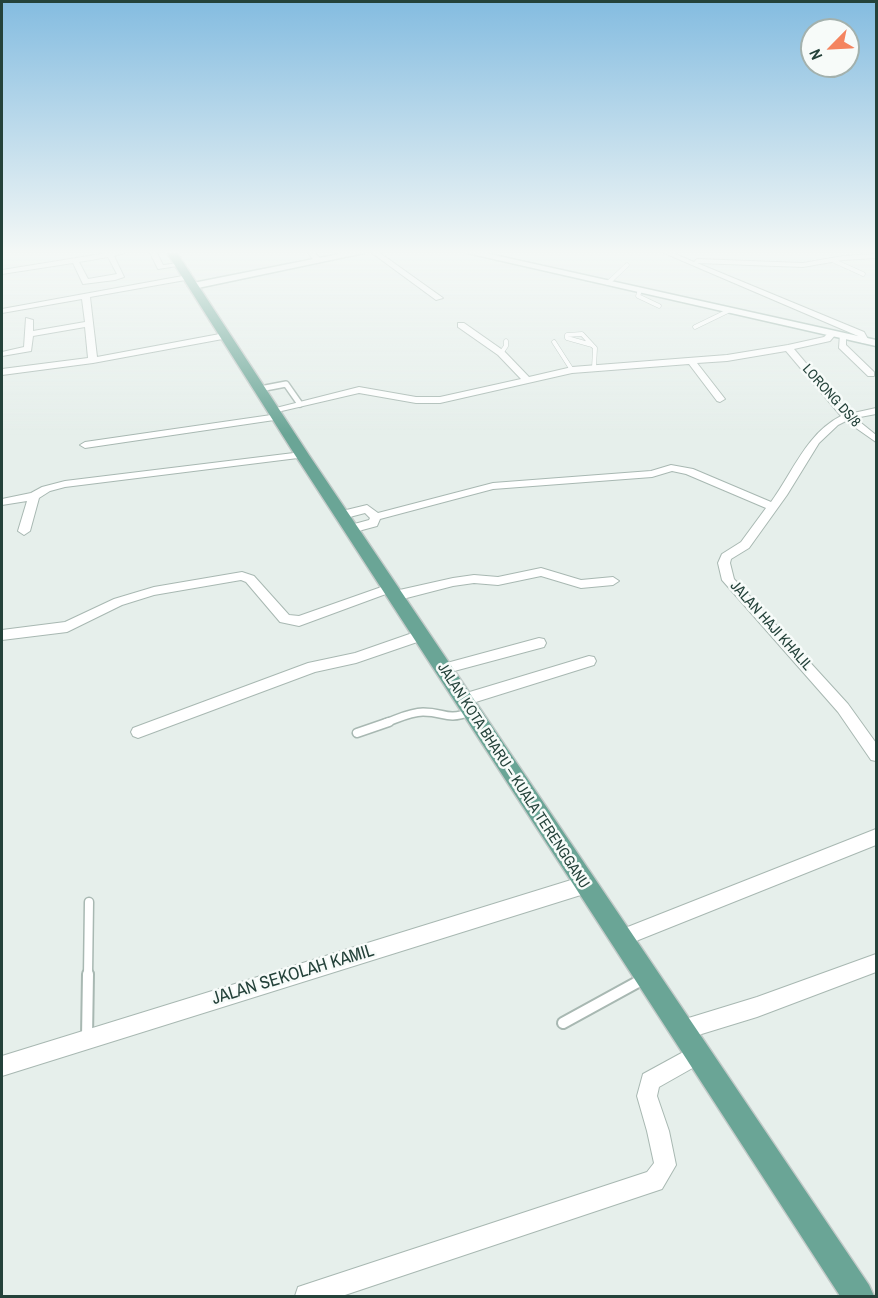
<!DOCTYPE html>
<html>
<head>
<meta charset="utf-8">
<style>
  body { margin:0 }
  #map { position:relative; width:878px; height:1298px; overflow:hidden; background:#e6efeb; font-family:"Archivo Narrow",sans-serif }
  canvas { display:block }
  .frame { position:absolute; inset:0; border:3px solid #24423a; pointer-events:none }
  .north { position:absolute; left:800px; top:18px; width:60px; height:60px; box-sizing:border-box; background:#f7fbf9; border:2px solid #a3b1ad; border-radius:50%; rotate:246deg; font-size:16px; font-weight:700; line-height:24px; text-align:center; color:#24423a }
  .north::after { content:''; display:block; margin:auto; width:21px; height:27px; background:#f4845f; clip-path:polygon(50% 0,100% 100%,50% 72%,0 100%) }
</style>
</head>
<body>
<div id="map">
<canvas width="878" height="1298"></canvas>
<div class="frame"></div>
<div class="north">N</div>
</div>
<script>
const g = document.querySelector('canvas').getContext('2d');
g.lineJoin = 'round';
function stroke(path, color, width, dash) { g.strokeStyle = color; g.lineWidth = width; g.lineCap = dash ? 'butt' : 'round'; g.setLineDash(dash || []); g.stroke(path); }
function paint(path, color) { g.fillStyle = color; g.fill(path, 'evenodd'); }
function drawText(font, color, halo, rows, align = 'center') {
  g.font = font + ' "Archivo Narrow",sans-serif'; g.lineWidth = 5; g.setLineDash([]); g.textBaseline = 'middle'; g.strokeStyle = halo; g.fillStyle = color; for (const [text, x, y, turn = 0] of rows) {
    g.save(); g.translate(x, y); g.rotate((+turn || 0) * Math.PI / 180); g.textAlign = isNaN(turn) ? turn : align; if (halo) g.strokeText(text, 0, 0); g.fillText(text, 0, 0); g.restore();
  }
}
const serviceFar4 = new Path2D(`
  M 832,260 L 863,274
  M 608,283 L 627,265
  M 640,290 L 638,296 L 659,306
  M 695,327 L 730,310
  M 554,342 L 572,370
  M 592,345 L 567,338 L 567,335 L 582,334 L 595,348 L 594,368
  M 501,353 L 506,346 L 506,341`);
const serviceFar3 = new Path2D(`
  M 260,389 L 286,384 L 300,404`);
const serviceFar2 = new Path2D(`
  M 385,723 C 397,719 410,712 423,712 C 446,712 445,721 471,712`);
const serviceFar1 = new Path2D(`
  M 357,733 L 389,722
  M 88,975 L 89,902`);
const service = new Path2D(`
  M 563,1023 L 645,978
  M 87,1037 L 88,974`);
const minor = new Path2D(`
  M 107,253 L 124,253 L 114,256 L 124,277 L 115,280 L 83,284 L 73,263 L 2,274 L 2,270 ZM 108,257 L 117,274 L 88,279 L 79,262 Z
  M 150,253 L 157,253 L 163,265 L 180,263 L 184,265 L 158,269 Z
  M 308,253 L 315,253 L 323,261 L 316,263 Z
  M 372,253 L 380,253 L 443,298 L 436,300 Z
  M 664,253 L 673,253 L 694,262 L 697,259 L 803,263 L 843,256 L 876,254 L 876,258 L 843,260 L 803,267 L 697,263 L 864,332 L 869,341 L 862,343 L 858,336 Z
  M 188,275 L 192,277 L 191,279 L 90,297 L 97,357 L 225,333 L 228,334 L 228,338 L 93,363 L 2,375 L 2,369 L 88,358 L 85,327 L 33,336 L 31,351 L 2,356 L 2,352 L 24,347 L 26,318 L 33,320 L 33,331 L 85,322 L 82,299 L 2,313 L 2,309 Z
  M 458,323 L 464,323 L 504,351 L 529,377 L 572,367 L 727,355 L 788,345 L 824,337 L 829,332 L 835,332 L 836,334 L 830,341 L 794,349 L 849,414 L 876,408 L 876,414 L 855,418 L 876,435 L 876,442 L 846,421 L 838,425 L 819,443 L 787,495 L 749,548 L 731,559 L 730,563 L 734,579 L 848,704 L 876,743 L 876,761 L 871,760 L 838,712 L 722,580 L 718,563 L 722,554 L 741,542 L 766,508 L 686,474 L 672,471 L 652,477 L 493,489 L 380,519 L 377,526 L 351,533 L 347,532 L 347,526 L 369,520 L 370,518 L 365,513 L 342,519 L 336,515 L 338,512 L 367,505 L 378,513 L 493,483 L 651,471 L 671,465 L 693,469 L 771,502 C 793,472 806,434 841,416 L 786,351 L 727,361 L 697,363 L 725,399 L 720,402 L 717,401 L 689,364 L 572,373 L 440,403 L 416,403 L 359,393 L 273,413 L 268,410 L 359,387 L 416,397 L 440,397 L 521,379 L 498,355 L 458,327 Z
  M 840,334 L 846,334 L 846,345 L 874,372 L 874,376 L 868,376 L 839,348 Z
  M 278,414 L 281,415 L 281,419 L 85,448 L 80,445 L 85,442 Z
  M 302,452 L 306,453 L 306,457 L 65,487 L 50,491 L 39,498 L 30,531 L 24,535 L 18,531 L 27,501 L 2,505 L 2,499 L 31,493 L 42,487 L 65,481 Z
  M 541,568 L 581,580 L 613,577 L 619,581 L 613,585 L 581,588 L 541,576 L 498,585 L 474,583 L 453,586 L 395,601 L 389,596 L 395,591 L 453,578 L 474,575 L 498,577 Z
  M 242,572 L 254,576 L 289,615 L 299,616 L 390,584 L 396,588 L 394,591 L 299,626 L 280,622 L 246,582 L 241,580 L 154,595 L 122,605 L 67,632 L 2,640 L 2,630 L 65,622 L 114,599 L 154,587 Z
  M 421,630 L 426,631 L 428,635 L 426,639 L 356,663 L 315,672 L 138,738 L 133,736 L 131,732 L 133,728 L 308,663 L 355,653 Z
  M 539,638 L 544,639 L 546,643 L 544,647 L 443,674 L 438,673 L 436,669 L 438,665 L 443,664 Z
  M 589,656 L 594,657 L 596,661 L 594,665 L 463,706 L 458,704 L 456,700 L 458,696 L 463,694 Z
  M 876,829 L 876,845 L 621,947 L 615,944 L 612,938 L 615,932 Z
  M 584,876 L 590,879 L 593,885 L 590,891 L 584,894 L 2,1076 L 2,1056 Z
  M 876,954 L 876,972 L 757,1017 L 682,1040 L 675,1037 L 672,1030 L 675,1023 L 682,1020 L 757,997 Z
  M 698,1044 L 705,1047 L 708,1054 L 705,1061 L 659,1087 L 657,1096 L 669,1131 L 676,1165 L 662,1189 L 342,1296 L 295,1296 L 298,1287 L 307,1284 L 647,1172 L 654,1163 L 647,1131 L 637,1096 L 643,1074 Z`);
const secondary = new Path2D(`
  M 344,253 L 364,253 L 193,289 L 188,286 L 193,283 Z
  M 467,253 L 485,253 L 876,340 L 876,346 Z`);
const primary = new Path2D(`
  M 167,253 L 177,253 L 309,455 L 869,1285 L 874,1296 L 840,1296 L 295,455 Z`);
const farStreetnames = [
  ["LORONG DS/8",831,396,48]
];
const streetNames = [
  ["JALAN HAJI KHALIL",771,626,48],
  ["JALAN KOTA BHARU – KUALA TERENGGANU",513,776,57]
];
const nearStreetnames = [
  ["JALAN SEKOLAH KAMIL",293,975,-17]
];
stroke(serviceFar4, '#a8b8b2', 5);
stroke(serviceFar3, '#a8b8b2', 8);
stroke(serviceFar2, '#a8b8b2', 10);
stroke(serviceFar1, '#a8b8b2', 11);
stroke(service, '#a8b8b2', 14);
stroke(minor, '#a8b8b2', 2);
stroke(secondary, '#a4bbb3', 3);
stroke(primary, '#c2cac8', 3);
stroke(serviceFar4, '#fff', 4);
stroke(serviceFar3, '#fff', 5);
stroke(serviceFar2, '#fff', 7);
stroke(serviceFar1, '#fff', 8);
stroke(service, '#fff', 10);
paint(minor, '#fff');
paint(secondary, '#fff');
paint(primary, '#6aa596');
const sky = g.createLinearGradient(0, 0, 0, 435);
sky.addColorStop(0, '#84bce0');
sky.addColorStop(0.58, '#f4f8f6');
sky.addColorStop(1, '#f4f8f600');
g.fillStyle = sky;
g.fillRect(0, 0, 878, 435);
drawText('14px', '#24423a', '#f7fbf9', farStreetnames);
drawText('15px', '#24423a', '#f7fbf9', streetNames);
drawText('18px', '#24423a', '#f7fbf9', nearStreetnames);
</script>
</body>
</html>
